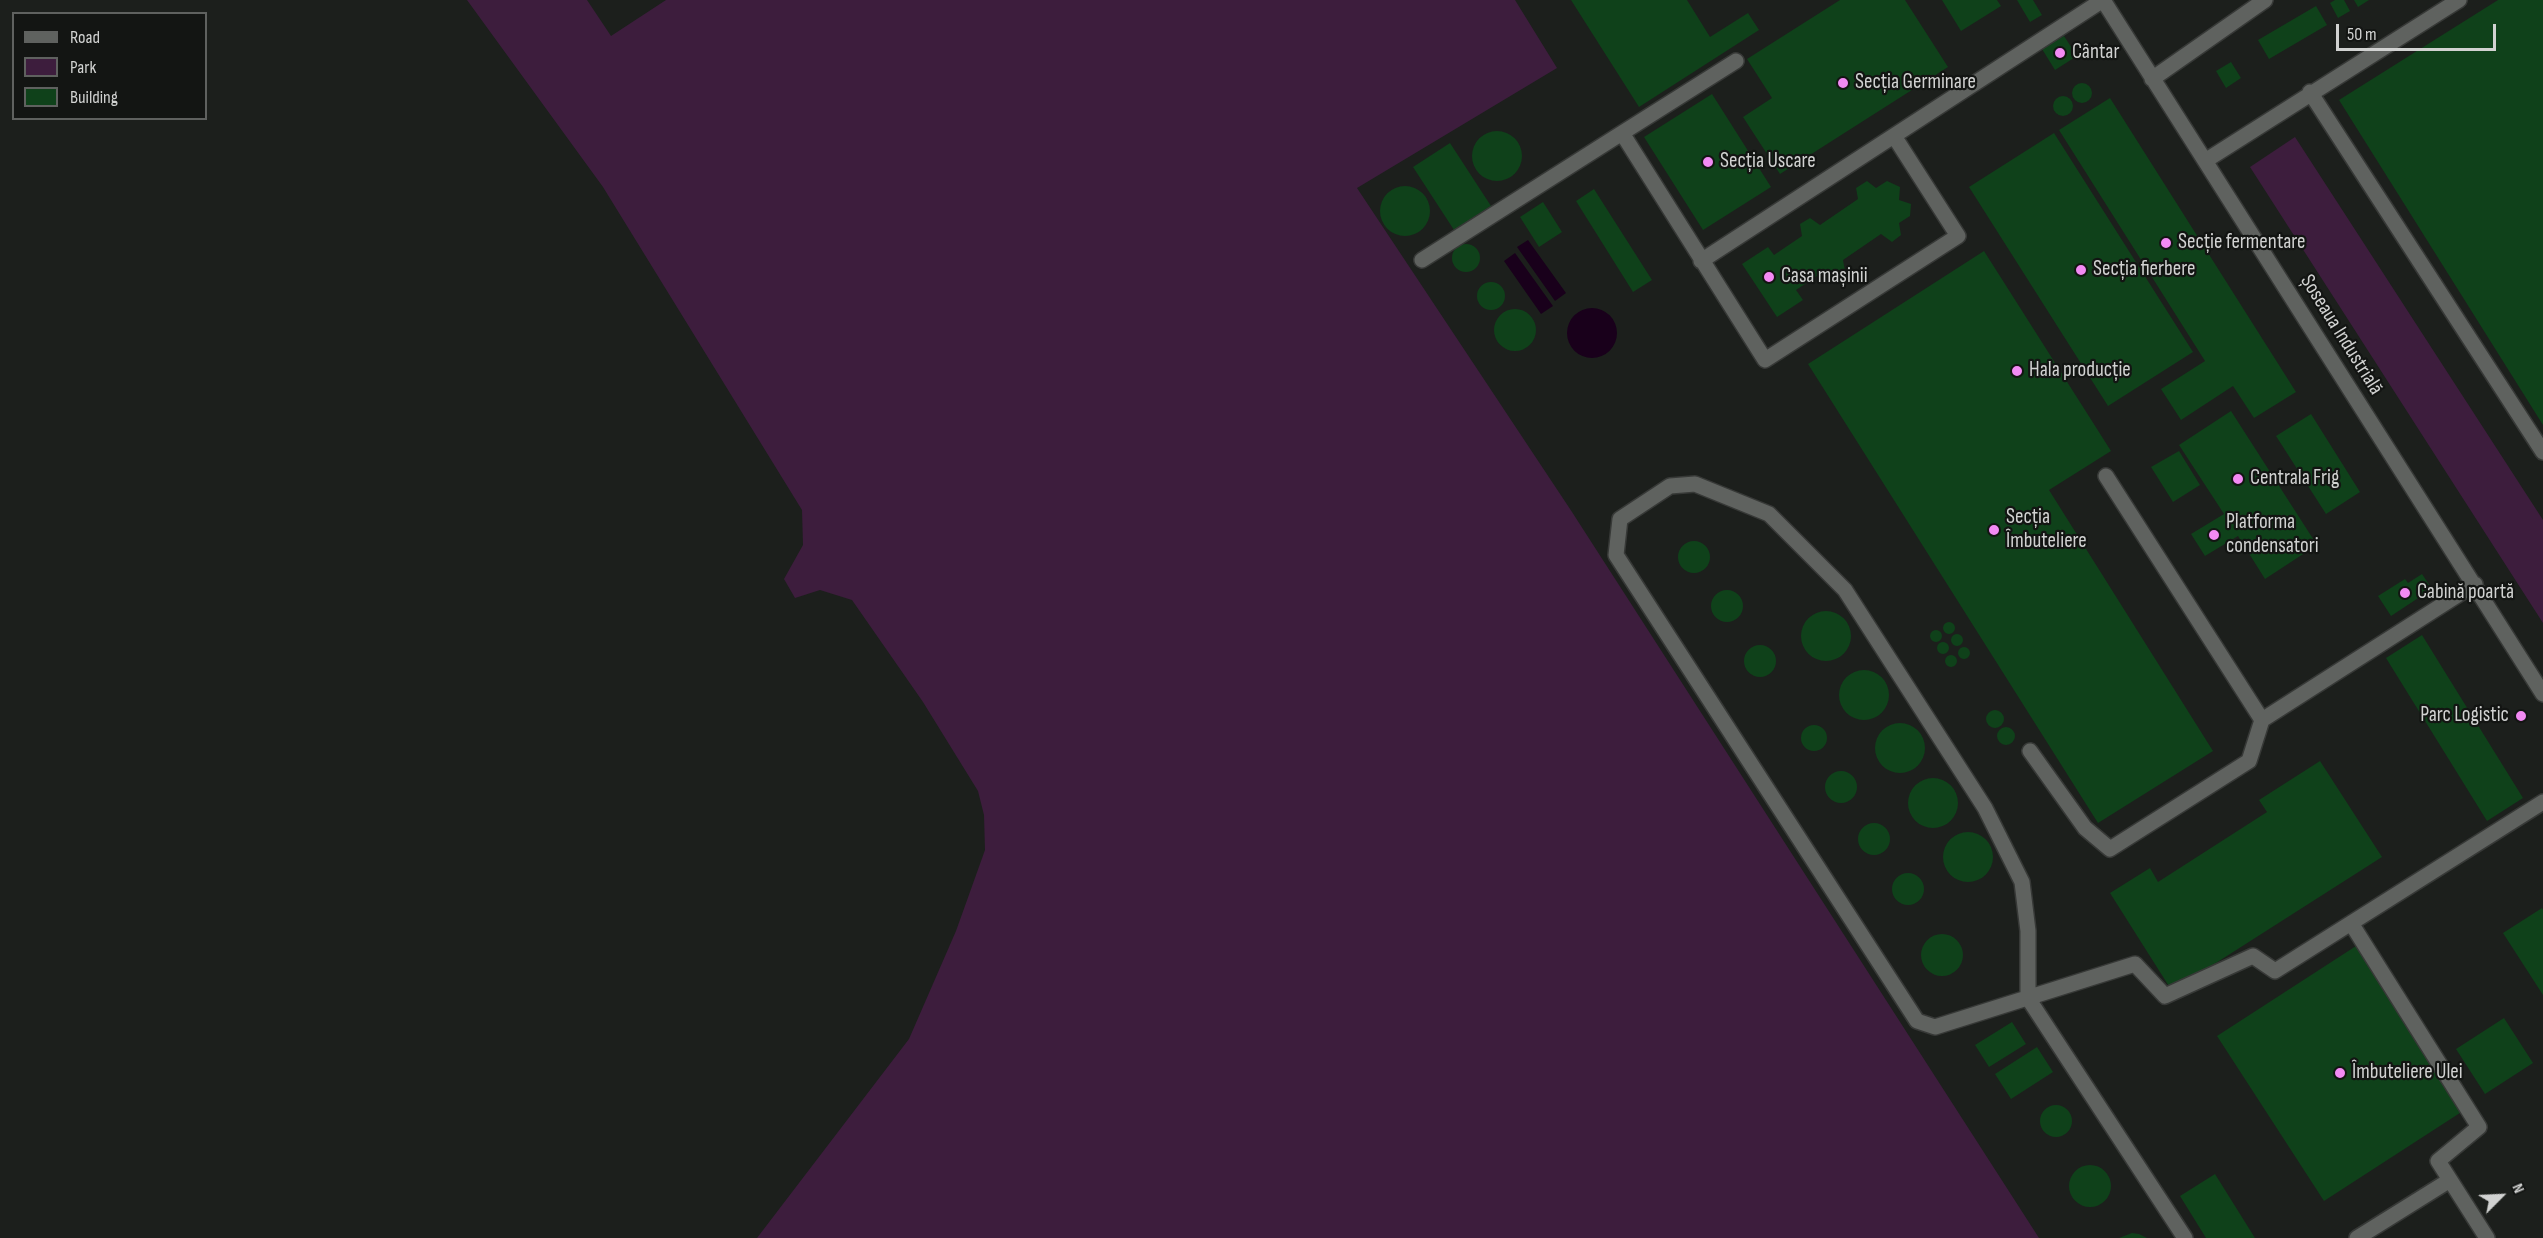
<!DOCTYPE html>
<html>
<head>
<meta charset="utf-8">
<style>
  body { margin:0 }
  #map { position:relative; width:2543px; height:1238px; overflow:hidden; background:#1c1f1c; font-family:"Sofia Sans Condensed",sans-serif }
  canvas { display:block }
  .legend { position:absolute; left:12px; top:12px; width:195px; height:108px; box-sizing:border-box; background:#131513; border:2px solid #5f615f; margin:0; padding:8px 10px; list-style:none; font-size:18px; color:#d1d2d1 }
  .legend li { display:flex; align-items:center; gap:12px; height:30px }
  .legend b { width:30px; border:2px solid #5f615f }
  .north { position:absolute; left:2471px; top:1166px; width:60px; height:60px; -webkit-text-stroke:4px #131513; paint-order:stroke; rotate:66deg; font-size:16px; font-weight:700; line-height:24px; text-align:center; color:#d1d2d1 }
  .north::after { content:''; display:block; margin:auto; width:21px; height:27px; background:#d1d2d1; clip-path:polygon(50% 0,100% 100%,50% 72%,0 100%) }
  .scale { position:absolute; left:2336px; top:24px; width:160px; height:27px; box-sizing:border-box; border:3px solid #d1d2d1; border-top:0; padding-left:8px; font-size:18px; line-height:21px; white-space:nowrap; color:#d1d2d1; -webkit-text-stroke:4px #131513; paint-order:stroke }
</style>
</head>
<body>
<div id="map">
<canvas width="2543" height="1238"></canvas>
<ul class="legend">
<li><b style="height:8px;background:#5f625f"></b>Road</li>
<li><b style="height:16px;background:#3d1d3d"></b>Park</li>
<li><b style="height:16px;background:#0f411a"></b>Building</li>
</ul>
<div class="north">N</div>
<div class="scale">50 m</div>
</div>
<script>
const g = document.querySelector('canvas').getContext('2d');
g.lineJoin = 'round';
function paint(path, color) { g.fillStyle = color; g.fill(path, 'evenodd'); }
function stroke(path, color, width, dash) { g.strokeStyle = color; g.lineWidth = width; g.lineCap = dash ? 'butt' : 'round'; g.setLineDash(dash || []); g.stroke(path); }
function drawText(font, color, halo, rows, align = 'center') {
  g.font = font + ' "Sofia Sans Condensed",sans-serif'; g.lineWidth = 4.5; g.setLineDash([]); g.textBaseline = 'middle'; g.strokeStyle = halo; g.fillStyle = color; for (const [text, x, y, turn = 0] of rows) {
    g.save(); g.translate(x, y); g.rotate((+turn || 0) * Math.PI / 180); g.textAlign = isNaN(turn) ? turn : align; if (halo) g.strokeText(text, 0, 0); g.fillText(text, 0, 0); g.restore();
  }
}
const green = new Path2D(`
  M 467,0 L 587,0 L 611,36 L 666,0 L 1515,0 L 1557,68 L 1357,188 L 1572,512 L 2039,1238 L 757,1238 L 909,1039 L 956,931 L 985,850 L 984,815 L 978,791 L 923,702 L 852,600 L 820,590 L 795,598 L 784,579 L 803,545 L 802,510 L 603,187 Z
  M 2295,137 L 2543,520 L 2543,623 L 2250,167 Z`);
const water = new Path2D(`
  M 1528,240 L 1566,293 L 1555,301 L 1517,247 Z
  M 1515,253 L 1553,306 L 1541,314 L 1504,261 Z
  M1567 333a25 25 0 1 1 50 0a25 25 0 1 1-50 0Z`);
const building = new Path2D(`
  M 1571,0 L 1687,0 L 1710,37 L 1748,13 L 1759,30 L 1639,107 Z
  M 1840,0 L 1905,0 L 1948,67 L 1780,174 L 1743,117 L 1772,98 L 1747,59 Z
  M 1942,0 L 1997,0 L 2001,6 L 1961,31 Z
  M 2017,0 L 2033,0 L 2042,15 L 2030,22 Z
  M 2335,0 L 2344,0 L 2350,11 L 2338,18 L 2330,3 Z
  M 2354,0 L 2369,0 L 2358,7 Z
  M 2498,0 L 2543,0 L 2543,425 L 2339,100 Z
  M 2316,6 L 2327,25 L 2269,59 L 2258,40 Z
  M 2064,36 L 2077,56 L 2055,70 L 2042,49 Z
  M 2231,62 L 2241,78 L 2226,88 L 2216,71 Z
  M2072 93a10 10 0 1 1 20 0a10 10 0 1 1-20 0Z
  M 1712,94 L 1771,187 L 1703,230 L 1644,137 Z
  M2053 106a10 10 0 1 1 20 0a10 10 0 1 1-20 0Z
  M 2110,98 L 2296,392 L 2254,418 L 2233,386 L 2181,420 L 2161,389 L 2205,361 L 2059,130 Z
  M1472 156a25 25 0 1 1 50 0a25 25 0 1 1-50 0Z
  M 2054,133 L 2193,352 L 2108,406 L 1969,187 Z
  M 1450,143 L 1491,206 L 1454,230 L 1413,167 Z
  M 1867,181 L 1876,188 L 1887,181 L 1900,187 L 1899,200 L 1911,204 L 1910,216 L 1899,223 L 1901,235 L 1892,242 L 1881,234 L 1843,260 L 1845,271 L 1835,278 L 1826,270 L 1796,290 L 1803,300 L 1777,317 L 1742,264 L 1768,247 L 1774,255 L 1802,236 L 1800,224 L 1810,218 L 1820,225 L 1858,199 L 1856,188 Z
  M1380 211a25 25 0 1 1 50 0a25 25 0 1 1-50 0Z
  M 1594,189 L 1652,280 L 1633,292 L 1576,201 Z
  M 1543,202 L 1562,232 L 1539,247 L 1520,217 Z
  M1452 258a14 14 0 1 1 28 0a14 14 0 1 1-28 0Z
  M 1984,251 L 2111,451 L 2049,490 L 2213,751 L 2098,823 L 1808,364 Z
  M1477 296a14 14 0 1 1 28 0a14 14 0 1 1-28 0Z
  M1494 330a21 21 0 1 1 42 0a21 21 0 1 1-42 0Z
  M 2231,411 L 2317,545 L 2265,579 L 2238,536 L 2205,556 L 2191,534 L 2224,514 L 2179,445 Z
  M 2311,414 L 2360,492 L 2326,514 L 2276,436 Z
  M 2179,451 L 2200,485 L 2173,502 L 2151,467 Z
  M1678 557a16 16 0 1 1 32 0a16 16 0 1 1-32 0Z
  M 2422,574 L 2432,589 L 2391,616 L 2378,596 L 2405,579 L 2408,583 Z
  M1711 606a16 16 0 1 1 32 0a16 16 0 1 1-32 0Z
  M1801 636a25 25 0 1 1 50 0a25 25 0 1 1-50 0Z
  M1943 628a6 6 0 1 1 12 0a6 6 0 1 1-12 0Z
  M1930 636a6 6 0 1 1 12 0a6 6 0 1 1-12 0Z
  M1951 640a6 6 0 1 1 12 0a6 6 0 1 1-12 0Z
  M 2422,635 L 2523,798 L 2487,821 L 2386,658 Z
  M1937 648a6 6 0 1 1 12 0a6 6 0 1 1-12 0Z
  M1744 661a16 16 0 1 1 32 0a16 16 0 1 1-32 0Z
  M1958 653a6 6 0 1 1 12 0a6 6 0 1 1-12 0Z
  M1945 661a6 6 0 1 1 12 0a6 6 0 1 1-12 0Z
  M1839 695a25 25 0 1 1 50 0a25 25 0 1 1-50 0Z
  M1986 719a9 9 0 1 1 18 0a9 9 0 1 1-18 0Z
  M1875 748a25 25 0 1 1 50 0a25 25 0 1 1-50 0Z
  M1801 738a13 13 0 1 1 26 0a13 13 0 1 1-26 0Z
  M1997 736a9 9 0 1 1 18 0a9 9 0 1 1-18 0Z
  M 2320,761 L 2382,857 L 2172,991 L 2110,893 L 2150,868 L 2158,882 L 2172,873 L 2267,812 L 2259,800 Z
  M1825 787a16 16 0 1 1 32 0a16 16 0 1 1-32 0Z
  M1908 803a25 25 0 1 1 50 0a25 25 0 1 1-50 0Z
  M1858 839a16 16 0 1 1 32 0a16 16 0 1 1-32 0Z
  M1943 857a25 25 0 1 1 50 0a25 25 0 1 1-50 0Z
  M1892 889a16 16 0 1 1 32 0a16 16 0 1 1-32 0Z
  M 2542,908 L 2543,910 L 2543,995 L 2503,933 Z
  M1921 955a21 21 0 1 1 42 0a21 21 0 1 1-42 0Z
  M 2356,946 L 2463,1111 L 2324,1201 L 2217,1036 Z
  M 2504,1018 L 2533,1063 L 2485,1094 L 2456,1049 Z
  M 2012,1022 L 2026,1044 L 1989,1067 L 1975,1045 Z
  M 2037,1047 L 2053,1072 L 2011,1099 L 1995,1074 Z
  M2040 1121a16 16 0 1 1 32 0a16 16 0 1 1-32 0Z
  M2069 1186a21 21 0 1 1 42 0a21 21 0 1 1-42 0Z
  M 2215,1174 L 2255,1238 L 2206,1238 L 2180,1196 Z
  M 2132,1233 L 2139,1234 L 2147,1238 L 2119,1238 Z`);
const minor = new Path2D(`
  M 2103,0 L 2543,694
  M 2152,79 L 2265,0
  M 2310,92 L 2543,452
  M 1622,133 L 1736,61
  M 2205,161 L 2459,0
  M 1422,260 L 1622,133 L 1765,360 L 1958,236 L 1894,136
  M 1701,261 L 2103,0
  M 2106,476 L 2262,720 L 2475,584
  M 2030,751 L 2085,828 L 2110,849 L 2249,761 L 2262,720
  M 2351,923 L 2479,1127 L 2438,1161 L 2487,1238
  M 2185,1238 L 2028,998 L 2028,931 L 2022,882 L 1985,808 L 1845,590 L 1769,514 L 1695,484 L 1670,486 L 1620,519 L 1616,555 L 1917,1021 L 1935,1027 L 2135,964 L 2165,996 L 2253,956 L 2275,971 L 2543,802
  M 2357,1238 L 2450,1180`);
const markers = [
  [2060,53,6,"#f28af3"],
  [1843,83,6,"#f28af3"],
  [1708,162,6,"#f28af3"],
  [2166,243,6,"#f28af3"],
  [2081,270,6,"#f28af3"],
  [1769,277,6,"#f28af3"],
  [2017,371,6,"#f28af3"],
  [2238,479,6,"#f28af3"],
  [1994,530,6,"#f28af3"],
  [2214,535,6,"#f28af3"],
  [2405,593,6,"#f28af3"],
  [2521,716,6,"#f28af3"],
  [2340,1073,6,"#f28af3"]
];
const poiNames = [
  ["Cântar",2072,53],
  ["Secția Germinare",1855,83],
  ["Secția Uscare",1720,162],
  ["Secție fermentare",2178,243],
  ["Secția fierbere",2093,270],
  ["Casa mașinii",1781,277],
  ["Hala producție",2029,371],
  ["Centrala Frig",2250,479],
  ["Secția",2006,518],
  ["Îmbuteliere",2006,542],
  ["Platforma",2226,523],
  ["condensatori",2226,547],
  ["Cabină poartă",2417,593],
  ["Parc Logistic",2509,716,"right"],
  ["Îmbuteliere Ulei",2352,1073]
];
const streetNames = [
  ["Șoseaua Industrială",2341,335,58]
];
paint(green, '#3d1d3d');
paint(water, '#19001b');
paint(building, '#0f411a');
stroke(minor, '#373937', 18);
stroke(minor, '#5f625f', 15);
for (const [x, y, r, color] of markers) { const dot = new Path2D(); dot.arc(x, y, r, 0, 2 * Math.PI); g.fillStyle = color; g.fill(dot); stroke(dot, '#131513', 2); }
drawText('21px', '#d1d2d1', '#131513', poiNames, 'left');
drawText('21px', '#d1d2d1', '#131513', streetNames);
</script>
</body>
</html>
